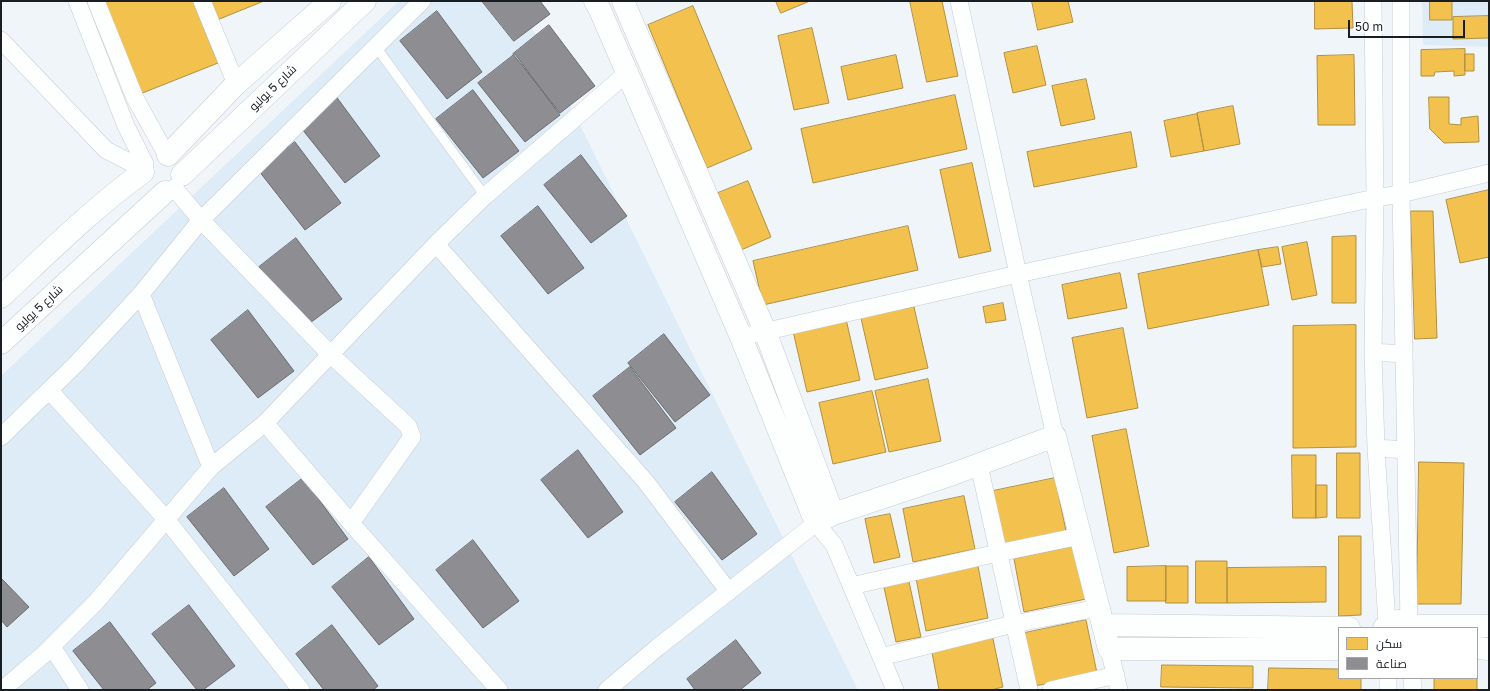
<!DOCTYPE html>
<html>
<head>
<meta charset="utf-8">
<style>
  body { margin:0 }
  #map { position:relative; width:1490px; height:691px; overflow:hidden; background:#f0f5fa; font-family:"Golos Text",Cairo,sans-serif }
  canvas { display:block }
  .frame { position:absolute; inset:0; border:2px solid #191e22; pointer-events:none }
  .legend { position:absolute; left:1338px; top:627px; width:140px; height:52px; box-sizing:border-box; background:#fff; border:1px solid #a3a5a7; margin:0; padding:5px 7px; list-style:none; font-size:12px; color:#191e22 }
  .legend li { display:flex; align-items:center; gap:8px; height:20px }
  .legend b { width:20px; border:1px solid #a3a5a7 }
  .scale { position:absolute; left:1348px; top:20px; width:117px; height:18px; box-sizing:border-box; border:2px solid #191e22; border-top:0; padding-left:5px; font-size:12px; line-height:14px; white-space:nowrap; color:#191e22; -webkit-text-stroke:3px #fff; paint-order:stroke }
</style>
</head>
<body>
<div id="map">
<canvas width="1490" height="691"></canvas>
<div class="frame"></div>
<ul class="legend">
<li><b style="height:11px;background:#f2c14e"></b>سكن</li>
<li><b style="height:11px;background:#8d8d92"></b>صناعة</li>
</ul>
<div class="scale">50 m</div>
</div>
<script>
const g = document.querySelector('canvas').getContext('2d');
g.lineJoin = 'round';
function paint(path, color) { g.fillStyle = color; g.fill(path, 'evenodd'); }
function stroke(path, color, width, dash) { g.strokeStyle = color; g.lineWidth = width; g.lineCap = dash ? 'butt' : 'round'; g.setLineDash(dash || []); g.stroke(path); }
function drawText(font, color, halo, rows, align = 'center') {
  g.font = font + ' "Golos Text",Cairo,sans-serif'; g.lineWidth = 4; g.setLineDash([]); g.textBaseline = 'middle'; g.strokeStyle = halo; g.fillStyle = color; for (const [text, x, y, turn = 0] of rows) {
    g.save(); g.translate(x, y); g.rotate((+turn || 0) * Math.PI / 180); g.textAlign = isNaN(turn) ? turn : align; if (halo) g.strokeText(text, 0, 0); g.fillText(text, 0, 0); g.restore();
  }
}
const built = new Path2D(`
  M 399,1 L 519,1 L 858,690 L 1,690 L 1,376 Z
  M 1422,1 L 1489,1 L 1489,47 L 1423,45 Z`);
const homes = new Path2D(`
  M 103,1 L 193,1 L 218,63 L 140,94 Z
  M 210,1 L 264,1 L 217,20 Z
  M 776,1 L 810,1 L 781,13 Z
  M 910,1 L 942,1 L 958,76 L 927,82 Z
  M 1032,1 L 1068,1 L 1073,22 L 1038,30 Z
  M 1315,1 L 1352,1 L 1353,28 L 1315,29 Z
  M 1430,1 L 1452,1 L 1452,20 L 1430,20 Z
  M 693,6 L 752,149 L 707,168 L 648,25 Z
  M 1489,16 L 1489,38 L 1453,39 L 1453,17 Z
  M 812,28 L 829,103 L 794,110 L 778,36 Z
  M 1037,46 L 1046,85 L 1013,93 L 1004,53 Z
  M 1465,49 L 1465,75 L 1454,76 L 1454,71 L 1435,72 L 1434,76 L 1421,76 L 1421,50 Z
  M 1465,54 L 1474,54 L 1474,71 L 1465,71 Z
  M 896,55 L 903,88 L 848,100 L 841,67 Z
  M 1354,55 L 1355,125 L 1318,125 L 1317,56 Z
  M 1086,79 L 1095,119 L 1061,126 L 1052,86 Z
  M 955,95 L 967,149 L 813,183 L 801,129 Z
  M 1429,97 L 1449,97 L 1449,124 L 1461,125 L 1461,118 L 1478,116 L 1479,142 L 1444,143 L 1430,129 Z
  M 1233,106 L 1240,144 L 1204,151 L 1197,113 Z
  M 1197,114 L 1204,151 L 1171,157 L 1164,121 Z
  M 1131,132 L 1137,167 L 1034,187 L 1027,152 Z
  M 972,163 L 991,251 L 959,258 L 940,170 Z
  M 748,181 L 771,237 L 741,250 L 718,193 Z
  M 1489,190 L 1489,257 L 1460,263 L 1446,200 Z
  M 1411,211 L 1433,211 L 1437,338 L 1415,339 Z
  M 908,226 L 918,270 L 763,305 L 753,261 Z
  M 1356,236 L 1356,303 L 1332,303 L 1332,237 Z
  M 1307,242 L 1317,295 L 1292,300 L 1282,247 Z
  M 1278,247 L 1281,264 L 1262,267 L 1258,250 Z
  M 1258,250 L 1269,305 L 1148,329 L 1138,274 Z
  M 1120,273 L 1127,308 L 1068,319 L 1062,285 Z
  M 1003,303 L 1006,320 L 986,323 L 983,307 Z
  M 914,307 L 928,368 L 875,380 L 861,318 Z
  M 846,319 L 860,380 L 807,392 L 793,331 Z
  M 1356,325 L 1356,447 L 1293,448 L 1293,326 Z
  M 1123,328 L 1138,408 L 1087,418 L 1072,338 Z
  M 928,379 L 941,441 L 889,452 L 875,391 Z
  M 872,391 L 886,452 L 833,464 L 819,403 Z
  M 1126,429 L 1149,546 L 1114,553 L 1092,436 Z
  M 1337,453 L 1360,453 L 1360,518 L 1337,518 Z
  M 1292,455 L 1316,455 L 1316,518 L 1293,518 Z
  M 1419,462 L 1464,463 L 1461,604 L 1417,604 Z
  M 1055,478 L 1066,531 L 1004,544 L 993,491 Z
  M 1316,485 L 1327,485 L 1327,517 L 1316,518 Z
  M 964,496 L 975,549 L 913,562 L 903,509 Z
  M 890,514 L 900,557 L 874,563 L 865,519 Z
  M 1339,536 L 1361,536 L 1361,615 L 1339,616 Z
  M 1075,546 L 1086,599 L 1024,612 L 1014,559 Z
  M 1196,561 L 1227,561 L 1227,603 L 1196,603 Z
  M 978,566 L 988,618 L 926,631 L 916,578 Z
  M 1166,566 L 1188,566 L 1188,603 L 1166,603 Z
  M 1166,566 L 1166,601 L 1127,601 L 1127,567 Z
  M 1326,567 L 1326,602 L 1227,603 L 1227,568 Z
  M 908,577 L 921,637 L 896,642 L 883,583 Z
  M 1086,620 L 1097,673 L 1035,686 L 1025,633 Z
  M 992,634 L 1003,687 L 991,690 L 939,690 L 931,647 Z
  M 1162,665 L 1253,666 L 1253,688 L 1161,687 Z
  M 1269,668 L 1339,669 L 1339,678 L 1361,678 L 1361,690 L 1268,690 Z
  M 1477,673 L 1477,690 L 1434,690 L 1434,678 L 1477,678 Z`);
const industry = new Path2D(`
  M 482,1 L 540,1 L 550,14 L 514,41 Z
  M 437,11 L 482,72 L 447,99 L 400,41 Z
  M 549,25 L 595,86 L 560,113 L 513,54 Z
  M 515,54 L 560,115 L 525,142 L 478,83 Z
  M 473,90 L 519,151 L 483,178 L 436,119 Z
  M 335,95 L 380,156 L 345,183 L 298,124 Z
  M 295,142 L 341,203 L 305,230 L 259,171 Z
  M 581,155 L 627,216 L 591,243 L 544,185 Z
  M 538,206 L 584,268 L 548,294 L 501,236 Z
  M 296,238 L 342,299 L 306,326 L 259,267 Z
  M 248,310 L 294,371 L 258,398 L 211,340 Z
  M 664,334 L 710,395 L 675,422 L 628,363 Z
  M 630,367 L 676,428 L 640,455 L 593,396 Z
  M 578,450 L 623,512 L 588,538 L 541,480 Z
  M 712,472 L 757,534 L 722,560 L 675,502 Z
  M 303,478 L 348,539 L 313,565 L 266,507 Z
  M 224,488 L 269,549 L 234,576 L 187,517 Z
  M 473,540 L 519,601 L 483,628 L 436,570 Z
  M 369,557 L 414,619 L 379,645 L 332,587 Z
  M 1,578 L 29,607 L 7,627 L 1,620 Z
  M 189,605 L 235,666 L 203,690 L 197,690 L 152,634 Z
  M 110,622 L 156,683 L 147,690 L 104,690 L 73,651 Z
  M 332,625 L 378,686 L 373,690 L 324,690 L 296,654 Z
  M 736,640 L 761,673 L 740,690 L 695,690 L 687,679 Z`);
const lane = new Path2D(`
  M 376,47 L 485,196`);
const street = new Path2D(`
  M 77,1 L 126,126 L 145,164
  M 96,1 L 135,98 L 166,154
  M 202,1 L 236,84
  M 959,1 L 1018,274 L 1055,436
  M 1373,1 L 1375,198 L 1373,352 L 1376,448 L 1387,624
  M 1401,1 L 1401,194 L 1409,624
  M 1,40 L 106,150 L 143,169
  M 174,188 L 201,220 L 330,354 L 408,426 L 412,437 L 351,523
  M 436,244 L 646,482 L 729,592
  M 141,294 L 211,467
  M 741,337 L 1018,274 L 1375,198 L 1401,194 L 1489,173
  M 1373,352 L 1403,354
  M 49,390 L 166,519 L 301,690
  M 265,423 L 351,523 L 499,690
  M 1,437 L 75,365 L 118,319 L 141,294 L 201,220 L 422,1
  M 1376,448 L 1406,450
  M 979,465 L 1029,690
  M 851,586 L 998,553 L 1080,536
  M 52,647 L 80,690
  M 1109,649 L 1119,690
  M 881,657 L 1013,624 L 1098,608
  M 1388,678 L 1388,690
  M 1412,678 L 1413,690
  M 2,690 L 43,655 L 96,602 L 211,467 L 265,423 L 436,244 L 485,196 L 627,73
  M 607,690 L 658,647 L 816,523 L 834,545 L 895,690
  M 1051,690 L 1116,675`);
const secondary = new Path2D(`
  M 595,1 L 600,10 L 741,337 L 816,523 L 833,514 L 953,474 L 1055,436 L 1109,649 L 1339,649
  M 623,1 L 765,331 L 833,514
  M 168,155 L 236,84 L 330,1
  M 182,175 L 365,1
  M 1,297 C 47,254 92,209 143,172
  M 1,343 L 165,192
  M 1103,625 L 1349,628
  M 1411,626 L 1489,626
  M 1384,628 C 1392,619 1404,618 1412,628
  M 1477,648 L 1489,649`);
const streetNames = [
  ["شارع 5 يوليو",273,88,-44],
  ["شارع 5 يوليو",39,308,-43]
];
paint(built, '#deecf7');
paint(homes, '#f2c14e');
stroke(homes, '#b19041', 1);
paint(industry, '#8d8d92');
stroke(industry, '#6a6c70', 1);
stroke(lane, '#c7ccd1', 10);
stroke(street, '#c7ccd1', 18);
stroke(secondary, '#c7ccd1', 23);
stroke(lane, '#fdfefe', 9);
stroke(street, '#fdfefe', 17);
stroke(secondary, '#fdfefe', 22);
drawText('12px', '#191e22', '#fff', streetNames);
</script>
</body>
</html>
